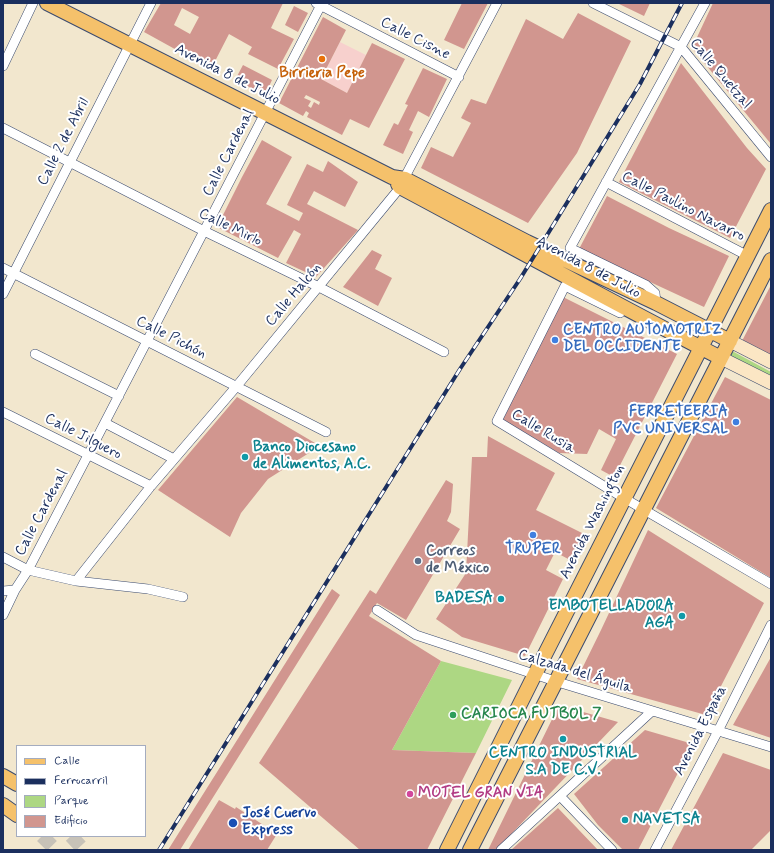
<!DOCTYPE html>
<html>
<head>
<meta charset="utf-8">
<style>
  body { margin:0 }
  #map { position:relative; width:774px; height:853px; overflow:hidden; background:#f2e7ce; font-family:Mynerve,sans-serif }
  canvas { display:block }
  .frame { position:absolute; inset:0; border:4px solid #1b2f5e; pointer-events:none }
  .legend { position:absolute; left:16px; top:745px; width:130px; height:92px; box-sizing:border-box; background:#fff; border:1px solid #a4acbf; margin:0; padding:5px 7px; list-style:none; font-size:12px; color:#1b2f5e }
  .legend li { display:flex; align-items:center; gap:8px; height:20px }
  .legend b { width:20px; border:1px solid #a4acbf }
</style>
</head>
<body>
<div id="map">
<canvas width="774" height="853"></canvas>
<div class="frame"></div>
<ul class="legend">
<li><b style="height:5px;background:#f5c16b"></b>Calle</li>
<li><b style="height:5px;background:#1b2f5e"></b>Ferrocarril</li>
<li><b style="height:11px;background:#add783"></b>Parque</li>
<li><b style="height:11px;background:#d1968f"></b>Edificio</li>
</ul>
</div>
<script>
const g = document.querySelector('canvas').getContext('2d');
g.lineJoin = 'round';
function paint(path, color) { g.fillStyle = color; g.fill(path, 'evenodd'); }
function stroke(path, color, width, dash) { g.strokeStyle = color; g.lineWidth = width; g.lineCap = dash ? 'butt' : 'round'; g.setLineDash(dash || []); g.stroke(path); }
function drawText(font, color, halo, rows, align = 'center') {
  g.font = font + ' Mynerve,sans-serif'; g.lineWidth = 4; g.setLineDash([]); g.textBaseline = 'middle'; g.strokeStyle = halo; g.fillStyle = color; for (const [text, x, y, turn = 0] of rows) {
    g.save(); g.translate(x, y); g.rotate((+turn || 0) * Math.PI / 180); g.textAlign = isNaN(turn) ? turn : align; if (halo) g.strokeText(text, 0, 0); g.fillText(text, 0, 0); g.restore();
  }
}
const built = new Path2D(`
  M 340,42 L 366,55 L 347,93 L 321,79 Z`);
const green = new Path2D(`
  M 732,351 L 771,372 L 771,380 L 727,360 Z
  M 441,661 L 512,680 L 476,753 L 392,750 Z`);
const building = new Path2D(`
  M 161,3 L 283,3 L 271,28 L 294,39 L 278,69 L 248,54 L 252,47 L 229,34 L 211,69 L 144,32 ZM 182,8 L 199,17 L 190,34 L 174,25 Z
  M 462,3 L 488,3 L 464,49 L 444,40 Z
  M 617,3 L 650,3 L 644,16 Z
  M 713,3 L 771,3 L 771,144 L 692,48 Z
  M 294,6 L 308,13 L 298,32 L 285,25 Z
  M 578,13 L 631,41 L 577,153 L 528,223 L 421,168 L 431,147 L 453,157 L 471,123 L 461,118 L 471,99 L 486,104 L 526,19 L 563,39 Z
  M 323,17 L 346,30 L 321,79 L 347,93 L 372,43 L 405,59 L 369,128 L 350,119 L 342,135 L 307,117 L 309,113 L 306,111 L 303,116 L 279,103 ZM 306,95 L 320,102 L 319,105 L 314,102 L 311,108 L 308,106 L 311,101 L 304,98 Z
  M 681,63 L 747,148 L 766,169 L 730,238 L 619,182 Z
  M 243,65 L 272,80 L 265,95 L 235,80 Z
  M 423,68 L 447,79 L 429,117 L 418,111 L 409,130 L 413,132 L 403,154 L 383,145 L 394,123 L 398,125 L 408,105 L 405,104 Z
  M 262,140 L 292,157 L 266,204 L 299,221 L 303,213 L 287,205 L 307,164 L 323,172 L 328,161 L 358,182 L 345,207 L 314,191 L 307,204 L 358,230 L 316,277 L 286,263 L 301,234 L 294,230 L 278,258 L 217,227 L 242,177 Z
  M 607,196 L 669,228 L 729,256 L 704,307 L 579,249 Z
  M 372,250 L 382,255 L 375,269 L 392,278 L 378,306 L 343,287 Z
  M 771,285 L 771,356 L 742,341 Z
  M 563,297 L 677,354 L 614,477 L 601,470 L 616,439 L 599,429 L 587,454 L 559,453 L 502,419 Z
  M 725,377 L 771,400 L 771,578 L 656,508 Z
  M 237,397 L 320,446 L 268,479 L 241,513 L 230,537 L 158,490 Z
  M 488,436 L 555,473 L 536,510 L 586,535 L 572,561 L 555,552 L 546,570 L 563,579 L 525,656 L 462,637 L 436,619 L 466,573 L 472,457 L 487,457 Z
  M 446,480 L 453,484 L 451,512 L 447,521 L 460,529 L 406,620 L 377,603 L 369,616 L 441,661 L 392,750 L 476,753 L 427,850 L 360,850 L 259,763 L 370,590 L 376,594 Z
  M 648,530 L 764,603 L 706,715 L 577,679 L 601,630 Z
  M 332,589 L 340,595 L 180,850 L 168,850 Z
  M 771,657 L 771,738 L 733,725 Z
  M 559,705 L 618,722 L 496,850 L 488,850 Z
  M 645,730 L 693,744 L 638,850 L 623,850 L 598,825 L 574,794 Z
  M 723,753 L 771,770 L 771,830 L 751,850 L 671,850 Z
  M 219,800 L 235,809 L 236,807 L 277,834 L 267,850 L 188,850 Z
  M 558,808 L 598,850 L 511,850 L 539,825 Z`);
const primaryTunnel = new Path2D(`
  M 42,836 L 56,850
  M 71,836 L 84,850`);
const street = new Path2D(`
  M 316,3 L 459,77
  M 593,3 L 681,47 L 771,157
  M 3,66 L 33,3
  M 3,128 L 204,231 L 319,287 L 444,352
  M 606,182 L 748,256
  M 3,268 L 326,432
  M 3,294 L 151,3
  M 656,303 L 655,293 L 646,285 L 570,248 L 705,3
  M 620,313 L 565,286 L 497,421 L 617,494 L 771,584
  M 35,354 L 119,396
  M 3,412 L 151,486
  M 105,423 L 174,459
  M 3,557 L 28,570 L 76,581 L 148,589 L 183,597
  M 76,581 L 151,486 L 236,387 L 398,190 L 497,3
  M 3,591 L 15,590
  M 377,610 L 416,635 L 561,683 L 771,747
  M 3,615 L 15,590 L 28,570 L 88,455 L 322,3
  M 560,796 L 612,850
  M 501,850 L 652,711
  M 655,850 L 718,731 L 771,625`);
const secondary = new Path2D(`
  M 730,341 L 771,362
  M 721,358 L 771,383`);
const primary = new Path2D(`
  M 47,3 L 392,177 L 405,179 L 527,242 L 656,303 L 730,341
  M 398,184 L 400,187 C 507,244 613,303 721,358
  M 3,776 L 17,784
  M 3,805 L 17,815
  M 447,850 L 535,674 L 771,210
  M 470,850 L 771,260`);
const rail = new Path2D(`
  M 159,850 L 460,369 L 520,279 L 640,84 L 682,3`);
const markers = [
  [322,59,4,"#e8710a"],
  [555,340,4,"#3f7fe0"],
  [736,422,4,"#3f7fe0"],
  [245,457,4,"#0f9aa8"],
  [533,535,4,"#3f7fe0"],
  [418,561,4,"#5c6f8a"],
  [501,599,4,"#0f9aa8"],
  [682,616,4,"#0f9aa8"],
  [453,715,4,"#2e9e5b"],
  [563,739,4,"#0f9aa8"],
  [410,794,4,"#d1479c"],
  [625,820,4,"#0f9aa8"],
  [233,823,5,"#1a4fb4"]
];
const streetNames = [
  ["Calle Cisne",415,39,27],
  ["Calle Quetzal",720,74,50],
  ["Avenida 8 de Julio",227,75,27],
  ["Calle 2 de Abril",64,142,-63],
  ["Calle Cardenal",229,153,-63],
  ["Calle Paulino Navarro",683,207,27],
  ["Calle Mirlo",230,228,26],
  ["Avenida 8 de Julio",588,268,28],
  ["Calle Halcón",294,295,-50],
  ["Calle Pichón",171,338,27],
  ["Calle Rusia",543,432,31],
  ["Calle Jilguero",83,437,27],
  ["Calle Cardenal",42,513,-62],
  ["Avenida Washington",593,522,-63],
  ["Calzada del Águila",575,672,17],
  ["Avenida España",701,731,-63]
];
const foodNames = [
  ["Birrieria Pepe",322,74]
];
const shopNames = [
  ["CENTRO AUTOMOTRIZ",563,331],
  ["DEL OCCIDENTE",563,348],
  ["FERRETEERIA",728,413,"right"],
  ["PVC UNIVERSAL",728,430,"right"],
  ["TRUPER",533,550,"center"]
];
const cultureNames = [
  ["Banco Diocesano",253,448],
  ["de Alimentos, A.C.",253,465],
  ["BADESA",493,599,"right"],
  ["EMBOTELLADORA",674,607,"right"],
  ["AGA",674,624,"right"],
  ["CENTRO INDUSTRIAL",563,754,"center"],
  ["S.A DE C.V.",563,771,"center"],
  ["NAVETSA",633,820]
];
const serviceNames = [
  ["Correos",426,552],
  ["de México",426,569]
];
const leisureNames = [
  ["CARIOCA FUTBOL 7",461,715]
];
const hotelNames = [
  ["MOTEL GRAN VIA",418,794]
];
const transitNames = [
  ["José Cuervo",242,814],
  ["Express",242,831]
];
paint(built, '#f7d0cd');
paint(green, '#add783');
paint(building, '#d1968f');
stroke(primaryTunnel, '#c7c2b8', 14, [14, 7]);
stroke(street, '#3b4b6f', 10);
stroke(secondary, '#3b4b6f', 14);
stroke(primary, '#3b4b6f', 16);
stroke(street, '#fff', 9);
stroke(secondary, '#fbe6c4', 13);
stroke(primary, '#f5c16b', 14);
stroke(rail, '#1b2f5e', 4);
stroke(rail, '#fff', 2.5, [8]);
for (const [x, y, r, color] of markers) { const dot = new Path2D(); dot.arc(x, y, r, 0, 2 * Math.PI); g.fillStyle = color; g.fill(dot); stroke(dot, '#fff', 1.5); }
drawText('15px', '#1b2f5e', '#fff', streetNames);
drawText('bold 15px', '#c56008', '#fff', foodNames);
drawText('bold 15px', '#366cbe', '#fff', shopNames, 'left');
drawText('bold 15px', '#0d838f', '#fff', cultureNames, 'left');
drawText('bold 15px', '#4e5e75', '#fff', serviceNames, 'left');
drawText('bold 15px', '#27864d', '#fff', leisureNames, 'left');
drawText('bold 15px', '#b23c85', '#fff', hotelNames, 'left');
drawText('bold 15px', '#164399', '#fff', transitNames, 'left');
</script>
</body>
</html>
